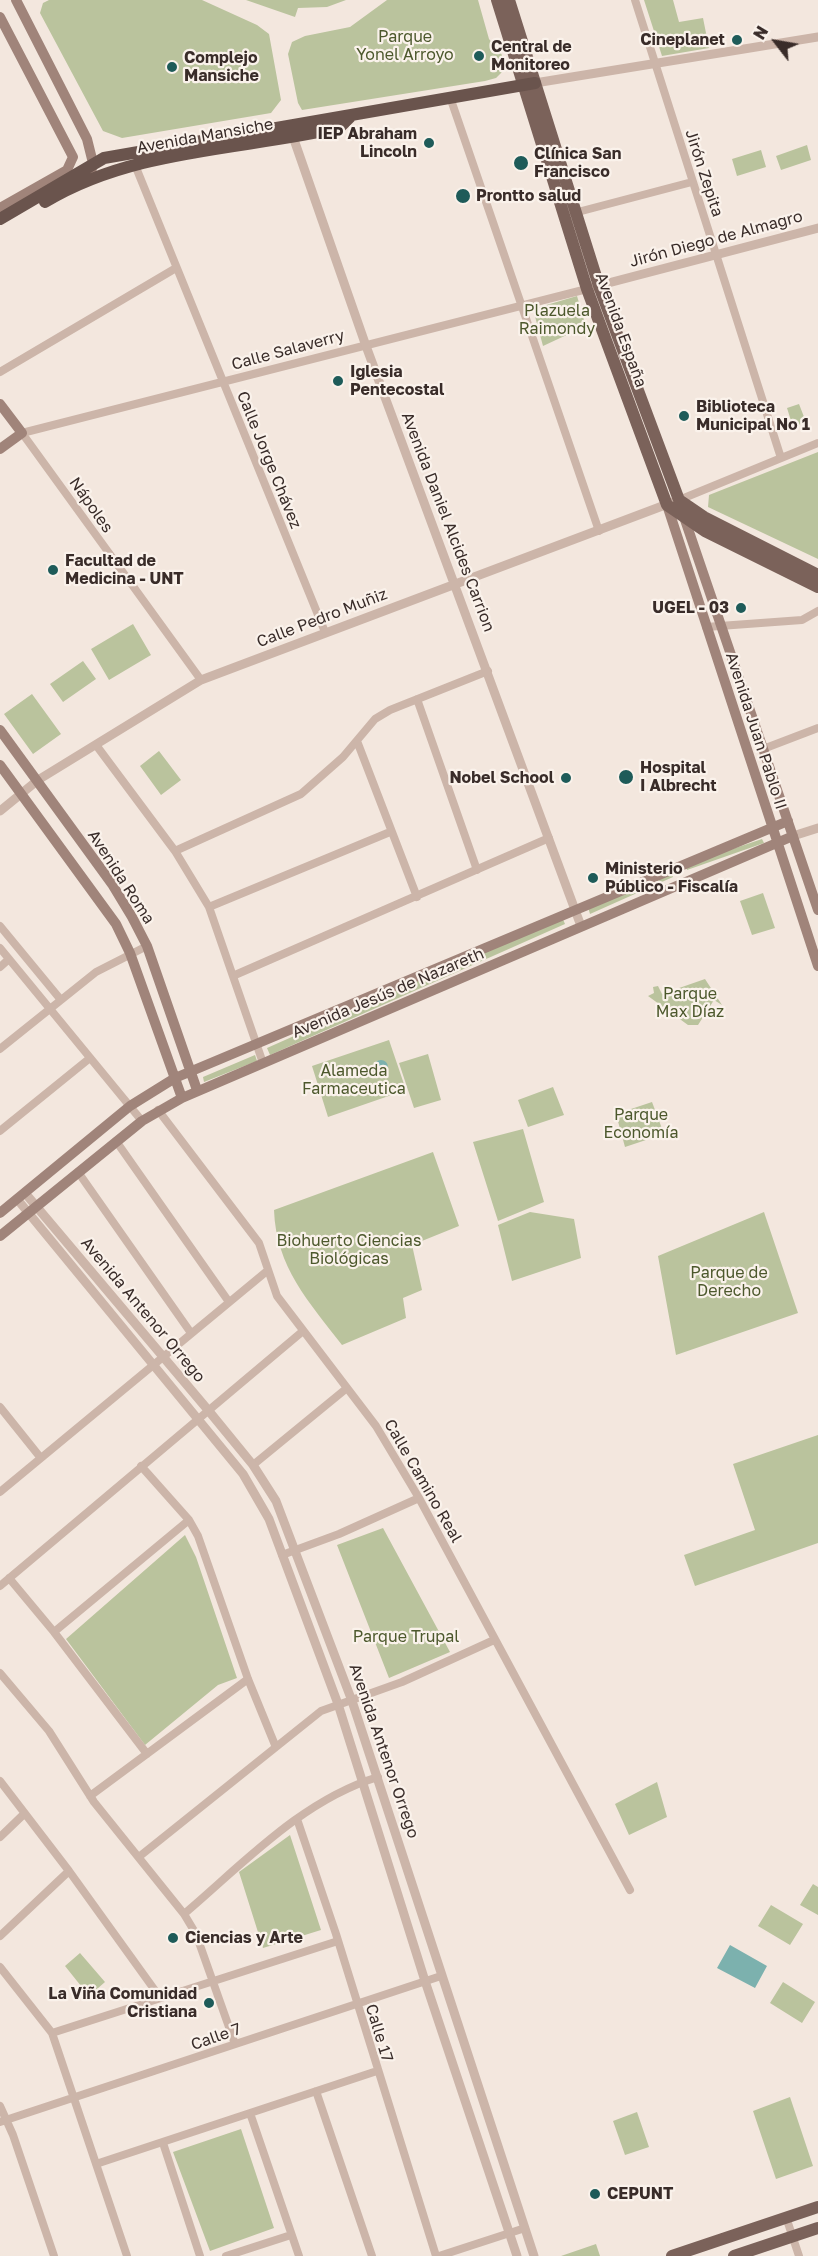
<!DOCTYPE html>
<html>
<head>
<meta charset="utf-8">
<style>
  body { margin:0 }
  #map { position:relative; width:818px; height:2256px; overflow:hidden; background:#f3e7de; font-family:"Golos Text",sans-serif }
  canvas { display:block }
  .north { position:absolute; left:746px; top:12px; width:60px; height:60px; -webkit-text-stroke:4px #faf2eb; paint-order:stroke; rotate:301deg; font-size:16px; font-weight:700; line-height:24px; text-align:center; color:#392c29 }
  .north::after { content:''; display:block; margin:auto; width:21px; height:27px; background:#392c29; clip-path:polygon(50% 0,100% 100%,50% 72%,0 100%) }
</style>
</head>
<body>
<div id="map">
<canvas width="818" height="2256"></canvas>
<div class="north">N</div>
</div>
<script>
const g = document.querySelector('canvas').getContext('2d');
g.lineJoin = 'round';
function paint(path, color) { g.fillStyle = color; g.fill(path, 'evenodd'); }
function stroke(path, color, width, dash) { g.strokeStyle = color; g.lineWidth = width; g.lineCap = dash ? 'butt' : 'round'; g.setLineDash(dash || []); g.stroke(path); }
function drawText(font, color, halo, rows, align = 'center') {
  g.font = font + ' "Golos Text",sans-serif'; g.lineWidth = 4.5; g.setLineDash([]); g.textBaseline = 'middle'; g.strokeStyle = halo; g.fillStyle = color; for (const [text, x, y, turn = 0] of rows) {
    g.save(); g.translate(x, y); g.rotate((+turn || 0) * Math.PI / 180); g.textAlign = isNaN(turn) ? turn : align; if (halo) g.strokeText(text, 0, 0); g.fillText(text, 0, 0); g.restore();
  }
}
const green = new Path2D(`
  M 49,0 L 202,0 L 257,25 L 269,34 L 281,100 L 271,113 L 122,138 L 103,131 L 40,13 L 43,3 Z
  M 246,0 L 346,0 L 327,7 L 298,8 L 295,17 Z
  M 387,0 L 478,0 L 489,39 L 502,55 L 502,72 L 496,78 L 485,81 L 302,110 L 298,103 L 288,54 L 292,42 L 305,36 L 350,27 Z
  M 644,0 L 673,0 L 679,22 L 703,18 L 709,48 L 662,56 Z
  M 807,145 L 811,160 L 781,170 L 776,156 Z
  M 761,150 L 766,167 L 737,176 L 732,159 Z
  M 577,296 L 586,326 L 543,346 L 533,309 Z
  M 799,404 L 806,422 L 793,427 L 787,408 Z
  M 818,452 L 818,559 L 708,507 L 709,495 Z
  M 133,624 L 151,655 L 109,680 L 91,649 Z
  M 83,661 L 96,679 L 63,702 L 50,684 Z
  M 32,694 L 61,734 L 33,754 L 4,714 Z
  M 159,751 L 181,780 L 161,795 L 140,766 Z
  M 762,839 L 764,843 L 687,870 L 685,865 Z
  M 672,871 L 673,877 L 590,914 L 588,907 Z
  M 763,893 L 775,928 L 752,935 L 740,901 Z
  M 562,917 L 565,924 L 270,1055 L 267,1048 Z
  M 705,979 L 722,1005 L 714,1000 L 698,1025 L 688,1025 L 648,996 L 654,993 L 653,987 L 658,986 L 662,994 Z
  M 389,1040 L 406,1090 L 328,1117 L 312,1066 Z
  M 428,1054 L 441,1100 L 414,1108 L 399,1063 Z
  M 255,1055 L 257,1061 L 204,1082 L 203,1077 Z
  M 553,1087 L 564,1115 L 528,1127 L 518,1100 Z
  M 652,1102 L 664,1134 L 625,1147 L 616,1114 Z
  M 523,1129 L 544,1202 L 498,1221 L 473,1142 Z
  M 433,1152 L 459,1226 L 412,1245 L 422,1290 L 403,1298 L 406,1318 L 342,1345 C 309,1302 276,1267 274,1210 Z
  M 530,1212 L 574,1219 L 581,1258 L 512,1281 L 498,1225 Z
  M 764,1212 L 798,1313 L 676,1355 L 658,1256 Z
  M 818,1435 L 818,1543 L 695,1586 L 684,1555 L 755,1530 L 733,1464 Z
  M 383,1528 L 450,1652 L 389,1678 L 337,1545 Z
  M 185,1535 L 196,1557 L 237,1678 L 218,1685 L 145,1745 L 66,1639 Z
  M 657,1782 L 667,1817 L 629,1835 L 615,1804 Z
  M 290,1835 L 321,1930 L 263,1948 L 239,1872 Z
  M 813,1884 L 818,1887 L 818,1915 L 800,1905 Z
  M 771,1905 L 803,1924 L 790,1945 L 758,1926 Z
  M 80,1953 L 105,1982 L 89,1996 L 65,1966 Z
  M 783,1982 L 815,2002 L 802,2023 L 770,2003 Z
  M 790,2097 L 813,2166 L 776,2179 L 753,2111 Z
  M 637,2112 L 649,2147 L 625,2155 L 613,2121 Z
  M 241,2129 L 274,2228 L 210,2251 L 173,2152 Z
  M 596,2244 L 600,2256 L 561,2256 Z`);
const water = new Path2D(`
  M374 1067a7 7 0 1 1 14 0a7 7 0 1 1-14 0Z
  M 730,1945 L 767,1966 L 755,1988 L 717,1968 Z`);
const minor = new Path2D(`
  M 635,0 L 781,458
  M 450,97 L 599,531
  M 135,165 L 325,632
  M 574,213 L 692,182
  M 0,372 L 176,268
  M 679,500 L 818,443
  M 706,627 L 802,620 L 818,611
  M 201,680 L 22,433 L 587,289
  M 417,699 L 477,870
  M 357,741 L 417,897
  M 96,745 L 175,851 L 209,907 L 263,1063
  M 763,749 L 818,728
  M 175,851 L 301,794 L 343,757 L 375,719 L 390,710 L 488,671
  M 209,907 L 390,832
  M 0,926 L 61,1000
  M 0,948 L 142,1121
  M 0,967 L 9,959
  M 235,975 L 549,838
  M 0,1049 L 96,972 L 147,946
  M 158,1110 L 259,1243 L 277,1296 L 376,1426 L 419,1498 L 630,1890
  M 0,1131 L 90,1058
  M 116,1141 L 229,1302
  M 78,1172 L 191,1333
  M 0,1407 L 40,1457
  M 253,1465 L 347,1388
  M 141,1466 L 189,1520 L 198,1536 L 248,1679 L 275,1745
  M 0,1492 L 267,1271
  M 282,1555 L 339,1534 L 419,1498
  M 9,1578 L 54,1632 L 147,1754
  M 0,1586 L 303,1331
  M 54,1632 L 189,1520
  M 0,1673 L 49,1731 L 94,1802 L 184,1914 L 196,1934 L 235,2044
  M 0,1781 L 69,1871 L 159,1996
  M 90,1796 L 248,1679
  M 297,1819 L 336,1934 L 436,2256
  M 0,1837 L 24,1814
  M 140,1856 L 321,1711 L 402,1682 L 494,1640
  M 184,1914 C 243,1864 302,1800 378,1777
  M 0,1936 L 69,1871
  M 0,1967 L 52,2033 L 127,2256
  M 52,2033 L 338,1941
  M 316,2091 L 372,2256
  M 0,2106 L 13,2135 L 54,2256
  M 250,2113 L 299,2256
  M 0,2122 L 441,1976
  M 163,2143 L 200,2256
  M 96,2164 L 377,2071
  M 786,2217 L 799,2256
  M 226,2256 L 291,2235
  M 439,2256 L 525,2228`);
const tertiary = new Path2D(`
  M 535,83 L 818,37
  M 291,131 L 366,346 L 581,926
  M 593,287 L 818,228
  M 0,811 L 38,780 L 201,680 L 673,502
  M 793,836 L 818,828
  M 25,1193 L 208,1410 L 253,1465 L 276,1501 L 352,1701 L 534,2256
  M 17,1199 L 243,1474 L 269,1519 L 338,1704 L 425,1981 L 517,2256`);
const secondary = new Path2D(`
  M 16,0 L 87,139 L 93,163 L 90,178
  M 0,17 L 73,157 L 67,170 L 0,208
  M 0,404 L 22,433 L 0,449
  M 667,505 L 818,966
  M 683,514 L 818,910
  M 0,730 L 112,884 L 132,917 L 147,946 L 197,1090
  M 0,765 L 116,924 L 130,953 L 182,1098
  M 0,1213 L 130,1106 L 175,1078 L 788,821
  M 0,1236 L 142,1121 L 182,1098 L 793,836`);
const primary = new Path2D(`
  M 497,0 L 587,289 L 667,505 L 705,531 L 818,587
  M 509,0 L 599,286 L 679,500 L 704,517 L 818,575
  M 672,2256 L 818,2207
  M 734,2256 L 818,2228`);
const trunk = new Path2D(`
  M 45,202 C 132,149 241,150 339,128 L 352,115
  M 0,219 L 104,158 L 535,83`);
const markers = [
  [737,40,6,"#1e5b59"],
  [479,56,6,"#1e5b59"],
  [172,67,6,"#1e5b59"],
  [429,143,6,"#1e5b59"],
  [521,163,8,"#1e5b59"],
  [463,196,8,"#1e5b59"],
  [338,381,6,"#1e5b59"],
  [684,416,6,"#1e5b59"],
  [53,570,6,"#1e5b59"],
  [741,608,6,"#1e5b59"],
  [626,777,8,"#1e5b59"],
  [566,778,6,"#1e5b59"],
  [593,878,6,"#1e5b59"],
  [173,1938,6,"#1e5b59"],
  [209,2003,6,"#1e5b59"],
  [595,2194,6,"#1e5b59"]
];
const parkNames = [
  ["Parque",405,37],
  ["Yonel Arroyo",405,55],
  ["Plazuela",557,311],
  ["Raimondy",557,329],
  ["Parque",690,994],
  ["Max Díaz",690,1012],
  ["Alameda",354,1071],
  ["Farmaceutica",354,1089],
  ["Parque",641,1115],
  ["Economía",641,1133],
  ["Biohuerto Ciencias",349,1241],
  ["Biológicas",349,1259],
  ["Parque de",729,1273],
  ["Derecho",729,1291],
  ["Parque Trupal",406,1637]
];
const poiNames = [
  ["Cineplanet",725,40,"right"],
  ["Central de",491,47],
  ["Monitoreo",491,65],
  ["Complejo",184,58],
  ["Mansiche",184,76],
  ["IEP Abraham",417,134,"right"],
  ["Lincoln",417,152,"right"],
  ["Clínica San",534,154],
  ["Francisco",534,172],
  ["Prontto salud",476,196],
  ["Iglesia",350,372],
  ["Pentecostal",350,390],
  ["Biblioteca",696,407],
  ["Municipal No 1",696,425],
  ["Facultad de",65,561],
  ["Medicina - UNT",65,579],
  ["UGEL - 03",729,608,"right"],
  ["Hospital",640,768],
  ["I Albrecht",640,786],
  ["Nobel School",554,778,"right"],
  ["Ministerio",605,869],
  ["Público - Fiscalía",605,887],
  ["Ciencias y Arte",185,1938],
  ["La Viña Comunidad",197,1994,"right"],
  ["Cristiana",197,2012,"right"],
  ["CEPUNT",607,2194]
];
const streetNames = [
  ["Avenida Mansiche",205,136,-10],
  ["Jirón Zepita",704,173,72],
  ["Jirón Diego de Almagro",716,239,-15],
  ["Avenida España",621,330,70],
  ["Calle Salaverry",288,350,-15],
  ["Calle Jorge Chávez",269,460,68],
  ["Nápoles",91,505,55],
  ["Avenida Daniel Alcides Carrion",448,522,69],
  ["Calle Pedro Muñiz",322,618,-21],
  ["Avenida Juan Pablo II",756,731,72],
  ["Avenida Roma",121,877,57],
  ["Avenida Jesús de Nazareth",388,993,-23],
  ["Avenida Antenor Orrego",143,1310,50],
  ["Calle Camino Real",423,1481,60],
  ["Avenida Antenor Orrego",384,1751,71],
  ["Calle 17",379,2033,73],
  ["Calle 7",216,2037,-19]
];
paint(green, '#bac39d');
paint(water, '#7cb1ae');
stroke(minor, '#ccb5a9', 8);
stroke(tertiary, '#ccb5a9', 9);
stroke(secondary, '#a0847a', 10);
stroke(primary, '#7b625a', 12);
stroke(trunk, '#6a544d', 12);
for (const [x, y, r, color] of markers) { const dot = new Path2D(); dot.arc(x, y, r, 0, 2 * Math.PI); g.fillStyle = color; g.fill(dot); stroke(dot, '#faf2eb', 2); }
drawText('16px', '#4c582c', '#faf2eb', parkNames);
drawText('bold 16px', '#392c29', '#faf2eb', poiNames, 'left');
drawText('16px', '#392c29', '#faf2eb', streetNames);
</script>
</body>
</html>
